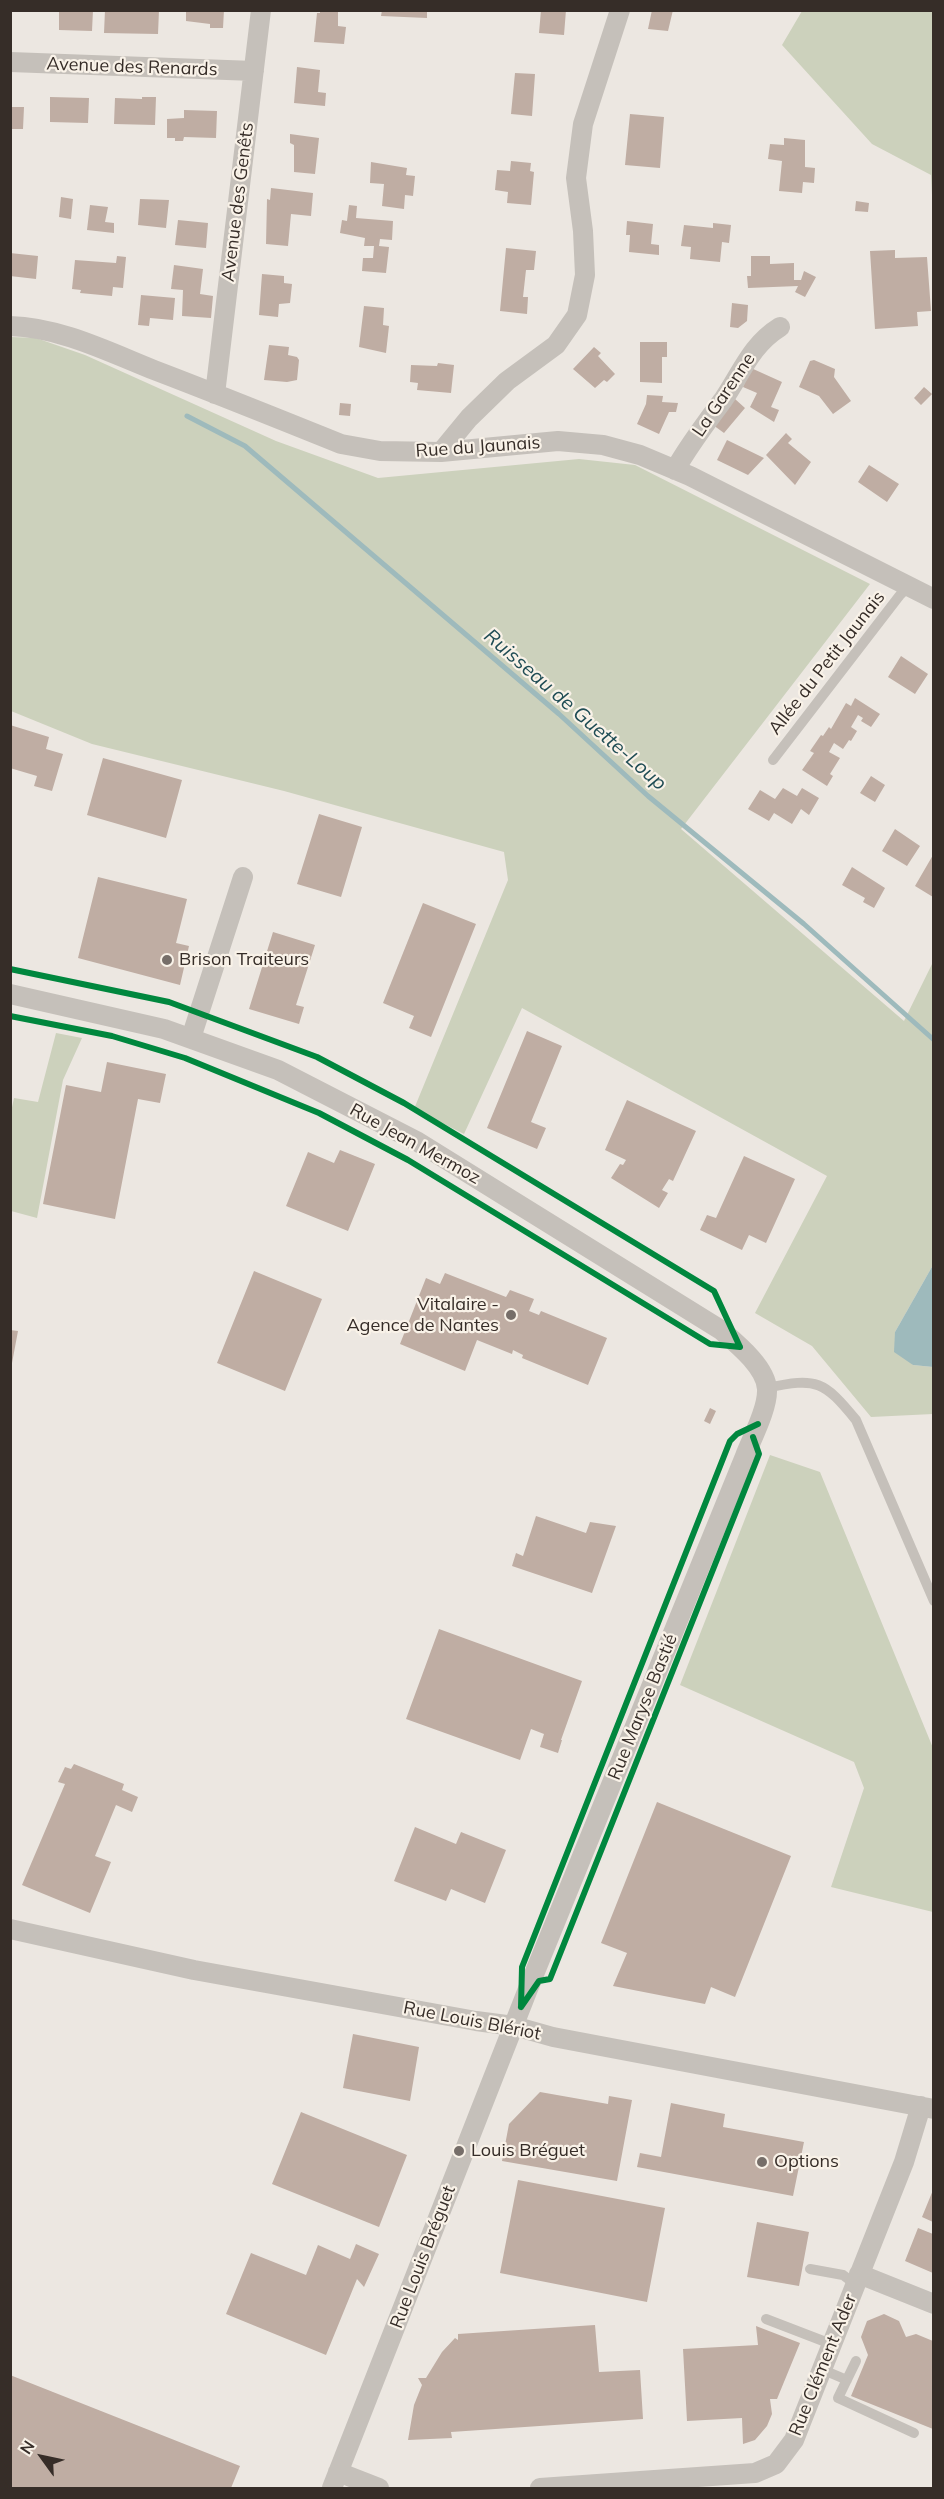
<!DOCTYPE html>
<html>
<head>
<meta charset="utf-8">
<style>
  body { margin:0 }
  #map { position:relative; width:944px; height:2499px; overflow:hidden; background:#ece7e1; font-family:Mulish,sans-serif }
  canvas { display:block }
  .frame { position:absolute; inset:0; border:12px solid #362d28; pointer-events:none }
  .north { position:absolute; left:12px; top:2427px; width:60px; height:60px; -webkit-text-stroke:4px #f9f2e8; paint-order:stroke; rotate:303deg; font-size:16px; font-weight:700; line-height:24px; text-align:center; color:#362d28 }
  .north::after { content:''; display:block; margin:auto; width:21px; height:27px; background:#362d28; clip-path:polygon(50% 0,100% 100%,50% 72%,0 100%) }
</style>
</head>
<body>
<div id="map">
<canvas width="944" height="2499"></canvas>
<div class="frame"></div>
<div class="north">N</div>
</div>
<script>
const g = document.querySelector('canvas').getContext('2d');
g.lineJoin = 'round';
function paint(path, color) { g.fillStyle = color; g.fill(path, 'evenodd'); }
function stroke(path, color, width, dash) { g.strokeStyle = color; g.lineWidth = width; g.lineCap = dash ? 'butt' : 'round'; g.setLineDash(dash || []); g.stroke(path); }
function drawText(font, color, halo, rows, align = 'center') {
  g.font = font + ' Mulish,sans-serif'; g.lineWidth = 4.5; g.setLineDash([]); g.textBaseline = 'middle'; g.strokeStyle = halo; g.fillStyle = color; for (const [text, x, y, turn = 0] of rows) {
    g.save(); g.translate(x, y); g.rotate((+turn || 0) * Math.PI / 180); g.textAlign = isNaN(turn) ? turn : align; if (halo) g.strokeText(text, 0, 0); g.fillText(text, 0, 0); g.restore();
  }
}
const green = new Path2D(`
  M 802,11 L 933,11 L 933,215 L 931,175 L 872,144 L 782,45 Z
  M 11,337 L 36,338 L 85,355 L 276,441 L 378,478 L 579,459 L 635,465 L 870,584 L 681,829 L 904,1021 L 933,962 L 933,1265 L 895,1332 L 913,1365 L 933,1367 L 933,1414 L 871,1417 L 812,1346 L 755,1313 L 827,1176 L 522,1008 L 464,1134 L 414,1109 L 508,880 L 504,852 L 284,791 L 92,744 L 11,711 Z
  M 56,1033 L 82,1038 L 63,1080 L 37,1218 L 11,1211 L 10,1117 L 14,1098 L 38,1102 Z
  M 770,1455 L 820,1472 L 933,1748 L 933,1912 L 831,1887 L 864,1788 L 854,1762 L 680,1685 Z`);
const water = new Path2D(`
  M 933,1265 L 933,1367 L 913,1365 L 894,1352 L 895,1332 Z`);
const stream = new Path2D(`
  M 187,416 L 245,446 L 559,714 L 648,796 L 804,924 L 934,1040`);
const building = new Path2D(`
  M 59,10 L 93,10 L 92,31 L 59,30 Z
  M 105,10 L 159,10 L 158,34 L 104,33 Z
  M 186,10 L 224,10 L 223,28 L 210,28 L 210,24 L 186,21 Z
  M 320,10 L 338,10 L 338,26 L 346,27 L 344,44 L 314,42 L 317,13 L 320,13 Z
  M 382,10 L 427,10 L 427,18 L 381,16 Z
  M 541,10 L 566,10 L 564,35 L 539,33 Z
  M 652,10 L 673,10 L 668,31 L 648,29 Z
  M 297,67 L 320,70 L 318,92 L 326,93 L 325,106 L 294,103 Z
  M 515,73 L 535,74 L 532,116 L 511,114 Z
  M 50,97 L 89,98 L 88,123 L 50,122 Z
  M 142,97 L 156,97 L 155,125 L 114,124 L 115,98 L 142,99 Z
  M 10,107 L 24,107 L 23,129 L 10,129 Z
  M 184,110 L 217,111 L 216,138 L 184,137 L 183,141 L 175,141 L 175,138 L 167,138 L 167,119 L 184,118 Z
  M 630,114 L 664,117 L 660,168 L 625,165 Z
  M 290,134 L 319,138 L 315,174 L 294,172 L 294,145 L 290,143 Z
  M 784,138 L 805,140 L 805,167 L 815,168 L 814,183 L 803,182 L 802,193 L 779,191 L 782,161 L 768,159 L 770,144 L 784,145 Z
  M 511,161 L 531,163 L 530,171 L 534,172 L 531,205 L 507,203 L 508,192 L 495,190 L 497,170 L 510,171 Z
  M 371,162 L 407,168 L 406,175 L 415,176 L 413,196 L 405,195 L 404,209 L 382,206 L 384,184 L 370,183 Z
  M 271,188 L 313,193 L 311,216 L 291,214 L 288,246 L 266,244 L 267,199 L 270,200 Z
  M 61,197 L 73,199 L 71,219 L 59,217 Z
  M 140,199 L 169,200 L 166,228 L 138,225 Z
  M 856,201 L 869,203 L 868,212 L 855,211 Z
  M 90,205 L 108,207 L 105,222 L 114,223 L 114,233 L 87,230 Z
  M 349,205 L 357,206 L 356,218 L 393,221 L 392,240 L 380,239 L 379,246 L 389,247 L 386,273 L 362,271 L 363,258 L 373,258 L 374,246 L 364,246 L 365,238 L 340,233 L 342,220 L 347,221 Z
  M 178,220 L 208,223 L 206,248 L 175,245 Z
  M 627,221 L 653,224 L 651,244 L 659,245 L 659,255 L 629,252 L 630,235 L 626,235 Z
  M 713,223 L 731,225 L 729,243 L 722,242 L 720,262 L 690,259 L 691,247 L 681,246 L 684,225 L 713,228 Z
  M 506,248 L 536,251 L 534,270 L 526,270 L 523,297 L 528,297 L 527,314 L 500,311 Z
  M 895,250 L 895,258 L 927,257 L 931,311 L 917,312 L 918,326 L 875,329 L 870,251 Z
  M 10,253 L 38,256 L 36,279 L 10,276 Z
  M 117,256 L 126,257 L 123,288 L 113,287 L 112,296 L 80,293 L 81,290 L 72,289 L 75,260 L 116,263 Z
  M 751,256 L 770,256 L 770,264 L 794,263 L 794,280 L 801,280 L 804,271 L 816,277 L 805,297 L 795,292 L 798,286 L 748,288 L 747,276 L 751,276 Z
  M 174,265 L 203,269 L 200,294 L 213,296 L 211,318 L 182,316 L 183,290 L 171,289 Z
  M 262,274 L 284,276 L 284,283 L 292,284 L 290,303 L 279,304 L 278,317 L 259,315 Z
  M 141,295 L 175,298 L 173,320 L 150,318 L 149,326 L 138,325 Z
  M 732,303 L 748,305 L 747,321 L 738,328 L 730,327 Z
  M 364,306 L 384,308 L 383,325 L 389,326 L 386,353 L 359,347 Z
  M 640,342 L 667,342 L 667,357 L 662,357 L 662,383 L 640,382 Z
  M 269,345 L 289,347 L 288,355 L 297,357 L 299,360 L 297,380 L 287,382 L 264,380 Z
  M 594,347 L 601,353 L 598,356 L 615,374 L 607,382 L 604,380 L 595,388 L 573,369 Z
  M 814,360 L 835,369 L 834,377 L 851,401 L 833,414 L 819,396 L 799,387 L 810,361 Z
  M 438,363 L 454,365 L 451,393 L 417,390 L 418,383 L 410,382 L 411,365 L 437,366 Z
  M 751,368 L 782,382 L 771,407 L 779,410 L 774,422 L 750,407 L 757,393 L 743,387 Z
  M 924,387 L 932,394 L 921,405 L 914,398 Z
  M 647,395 L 663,396 L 662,402 L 678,403 L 676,412 L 669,412 L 659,434 L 637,424 L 646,404 Z
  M 735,399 L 745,408 L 724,433 L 713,425 Z
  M 340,403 L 351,404 L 350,416 L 339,415 Z
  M 786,433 L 792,439 L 788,443 L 811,462 L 795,485 L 766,455 Z
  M 727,440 L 764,458 L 748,475 L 717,460 Z
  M 869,465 L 899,484 L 887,502 L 858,482 Z
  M 901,656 L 928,674 L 915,694 L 888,677 Z
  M 855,698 L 880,714 L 871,727 L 861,721 L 863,718 L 858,715 L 851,727 L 857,731 L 851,741 L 849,740 L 843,749 L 834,743 L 829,752 L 840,758 L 830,774 L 833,776 L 827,786 L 802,770 L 814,753 L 810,751 L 821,735 L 823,736 L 829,727 L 831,729 L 846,703 L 851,706 Z
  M 10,725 L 49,737 L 46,749 L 63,754 L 52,791 L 34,786 L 37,776 L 10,768 Z
  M 103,758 L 182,780 L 166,838 L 87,815 Z
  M 871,776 L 885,785 L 875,802 L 860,793 Z
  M 783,788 L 797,796 L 802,788 L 819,798 L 809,815 L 801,809 L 792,824 L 774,813 L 769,821 L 748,809 L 760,790 L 775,799 Z
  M 319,814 L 362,827 L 341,897 L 297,884 Z
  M 895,829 L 920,846 L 907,866 L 882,851 Z
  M 933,855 L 933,897 L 915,886 Z
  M 852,867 L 885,888 L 874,908 L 863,902 L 865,898 L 842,885 Z
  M 98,877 L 187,899 L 176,943 L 189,946 L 180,985 L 78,958 Z
  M 423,903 L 476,924 L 431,1037 L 409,1028 L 414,1016 L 383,1003 Z
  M 273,932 L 315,945 L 296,1005 L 304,1007 L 299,1024 L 249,1009 Z
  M 527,1031 L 562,1046 L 531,1122 L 546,1128 L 537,1149 L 487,1128 Z
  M 107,1062 L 166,1074 L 160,1103 L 138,1099 L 115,1219 L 43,1204 L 66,1085 L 101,1092 Z
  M 627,1100 L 696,1131 L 673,1181 L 669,1179 L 662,1190 L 668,1193 L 659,1208 L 611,1178 L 620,1164 L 623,1165 L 626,1160 L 605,1150 Z
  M 340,1150 L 375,1164 L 348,1231 L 286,1206 L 308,1152 L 334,1163 Z
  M 744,1156 L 795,1179 L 766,1243 L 749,1235 L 742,1250 L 700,1230 L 707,1215 L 716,1218 Z
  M 254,1271 L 322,1299 L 285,1391 L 217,1363 Z
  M 445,1273 L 506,1297 L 510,1290 L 534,1299 L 529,1311 L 539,1315 L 541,1311 L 607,1338 L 588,1385 L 522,1358 L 523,1355 L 513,1350 L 512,1354 L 477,1340 L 465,1371 L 400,1344 L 426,1278 L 440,1284 Z
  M 10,1330 L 18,1331 L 12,1363 L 10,1363 Z
  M 710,1408 L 716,1411 L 710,1424 L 704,1421 Z
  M 536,1516 L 586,1533 L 590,1522 L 616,1526 L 592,1593 L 512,1566 L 516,1553 L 523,1556 Z
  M 439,1629 L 582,1681 L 561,1740 L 562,1740 L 558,1753 L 540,1747 L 544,1734 L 531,1729 L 520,1760 L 406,1719 Z
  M 74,1764 L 124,1784 L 122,1790 L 138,1797 L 132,1812 L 116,1805 L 95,1856 L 111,1862 L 90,1913 L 22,1885 L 65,1784 L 58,1782 L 65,1767 L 71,1769 Z
  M 657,1802 L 791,1856 L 735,1997 L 711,1987 L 705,2004 L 613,1986 L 627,1953 L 601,1943 Z
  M 415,1827 L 456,1844 L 461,1832 L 506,1850 L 485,1903 L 451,1889 L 446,1901 L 394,1881 Z
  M 353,2034 L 419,2047 L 410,2101 L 343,2088 Z
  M 540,2092 L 608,2104 L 609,2096 L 632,2100 L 617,2181 L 502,2161 L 509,2124 Z
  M 671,2103 L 725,2114 L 723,2127 L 804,2142 L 793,2196 L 637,2167 L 640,2153 L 661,2157 Z
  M 301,2112 L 407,2155 L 379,2227 L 272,2184 Z
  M 518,2180 L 665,2208 L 647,2302 L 500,2273 Z
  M 933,2190 L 933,2222 L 922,2217 Z
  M 757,2222 L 809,2232 L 799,2286 L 747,2277 Z
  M 918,2228 L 933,2234 L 933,2273 L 905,2261 Z
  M 356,2244 L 379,2254 L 364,2287 L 357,2279 L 326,2355 L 226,2314 L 251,2253 L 306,2275 L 318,2245 L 350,2259 Z
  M 884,2314 L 899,2321 L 906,2337 L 916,2334 L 933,2341 L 933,2429 L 851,2396 L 868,2355 L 861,2337 L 867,2321 Z
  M 595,2325 L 599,2372 L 640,2370 L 643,2419 L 451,2432 L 452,2438 L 408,2440 L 414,2405 L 422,2385 L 418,2378 L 426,2378 L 442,2352 L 455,2338 L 458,2340 L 458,2334 Z
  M 756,2326 L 800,2343 L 777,2399 L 770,2399 L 772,2414 L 767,2426 L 755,2440 L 743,2444 L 742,2418 L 687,2421 L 683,2349 L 758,2345 Z
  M 10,2375 L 240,2466 L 231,2488 L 10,2488 Z`);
const service = new Path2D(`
  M 773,760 L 900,595 L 909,586
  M 767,1388 C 817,1377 824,1381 856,1420 L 934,1601
  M 810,2269 L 843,2275 L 855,2284
  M 766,2319 L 831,2344
  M 856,2361 L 838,2398 L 914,2433
  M 821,2369 L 847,2380`);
const minor = new Path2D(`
  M 10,62 L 254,71
  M 10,326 C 59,327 109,352 154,370 C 217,394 279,419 341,444 L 380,451 L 441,452 L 558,441 L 603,445 L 640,455 L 690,476 L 934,599
  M 215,394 L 261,10
  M 441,452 L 469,418 L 507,381 L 556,345 L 577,315 L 585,275 L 583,231 L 576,178 L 583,124 L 620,10
  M 675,470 C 689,445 706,423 723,400 C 742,372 751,345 780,327
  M 10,994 L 164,1029 L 278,1070 L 418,1142 L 721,1330 C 736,1343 766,1367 767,1389 C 768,1408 752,1438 745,1456 L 528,1989 L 332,2488
  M 191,1038 L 243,877
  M 10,1929 L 194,1970 L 476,2021 L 514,2026 L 553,2037 L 934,2109
  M 859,2274 L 934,2304
  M 338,2472 L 379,2488
  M 540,2488 L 755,2473 L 776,2464 L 794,2440 L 904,2162 L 921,2106`);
const cycleway = new Path2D(`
  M 10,969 L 169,1002 L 317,1057 L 404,1103 L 714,1291 L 740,1347
  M 10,1016 L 112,1036 L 185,1058 L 319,1113 L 408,1160 L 710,1344 L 740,1347
  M 521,2007 L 522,1967 L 730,1441 L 737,1434 L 758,1424
  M 521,2007 L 539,1981 L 550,1979 L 759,1454 L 753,1437`);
const markers = [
  [167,960,6,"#766e69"],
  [511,1315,6,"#766e69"],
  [459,2151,6,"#766e69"],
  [762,2162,6,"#766e69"]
];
const streetNames = [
  ["Avenue des Renards",132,67,2],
  ["Avenue des Genêts",238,202,-83],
  ["La Garenne",724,395,-56],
  ["Rue du Jaunais",478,447,-4],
  ["Allée du Petit Jaunais",827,663,-52],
  ["Rue Jean Mermoz",415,1144,29],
  ["Rue Maryse Bastié",643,1707,-68],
  ["Rue Louis Blériot",472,2021,11],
  ["Rue Louis Bréguet",423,2257,-69],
  ["Rue Clément Ader",823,2365,-68]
];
const poiNames = [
  ["Brison Traiteurs",179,960],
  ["Vitalaire -",499,1305,"right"],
  ["Agence de Nantes",499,1326,"right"],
  ["Louis Bréguet",471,2151],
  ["Options",774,2162]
];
const waterNames = [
  ["Ruisseau de Guette-Loup",575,710,41]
];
paint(green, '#ccd1bc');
paint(water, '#9ebabc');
stroke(stream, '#9ebabc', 5);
paint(building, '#bfada3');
stroke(service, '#c5c0ba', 10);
stroke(minor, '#c5c0ba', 20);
stroke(cycleway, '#00873e', 6);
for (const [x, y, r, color] of markers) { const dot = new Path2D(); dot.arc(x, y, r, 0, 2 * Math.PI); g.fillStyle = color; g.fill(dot); stroke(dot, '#f9f2e8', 2); }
drawText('18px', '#362d28', '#f9f2e8', streetNames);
drawText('18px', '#362d28', '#f9f2e8', poiNames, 'left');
drawText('italic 20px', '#204d55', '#f9f2e8', waterNames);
</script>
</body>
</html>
